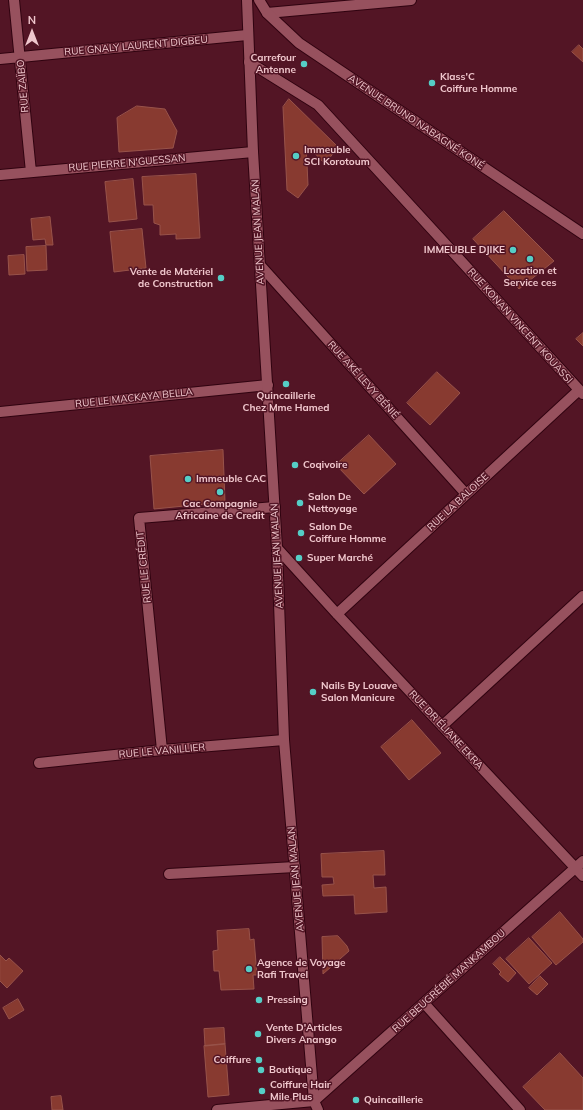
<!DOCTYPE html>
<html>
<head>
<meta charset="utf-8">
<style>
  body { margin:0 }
  #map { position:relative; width:583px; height:1110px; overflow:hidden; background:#531525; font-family:Mulish,sans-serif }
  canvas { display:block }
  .north { position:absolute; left:12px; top:12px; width:40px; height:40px; -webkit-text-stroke:3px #531525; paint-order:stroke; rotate:0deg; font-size:11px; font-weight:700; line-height:16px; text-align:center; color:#f0c7cd }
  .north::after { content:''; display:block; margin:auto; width:14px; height:18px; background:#f0c7cd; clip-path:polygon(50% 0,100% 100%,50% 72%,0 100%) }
</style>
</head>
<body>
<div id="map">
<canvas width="583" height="1110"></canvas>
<div class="north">N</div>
</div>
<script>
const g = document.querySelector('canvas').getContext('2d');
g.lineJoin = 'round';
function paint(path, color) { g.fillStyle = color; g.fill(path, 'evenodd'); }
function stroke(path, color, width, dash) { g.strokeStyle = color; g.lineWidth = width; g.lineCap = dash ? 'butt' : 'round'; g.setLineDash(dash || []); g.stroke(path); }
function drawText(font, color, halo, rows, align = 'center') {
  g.font = font + ' Mulish,sans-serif'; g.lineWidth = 3; g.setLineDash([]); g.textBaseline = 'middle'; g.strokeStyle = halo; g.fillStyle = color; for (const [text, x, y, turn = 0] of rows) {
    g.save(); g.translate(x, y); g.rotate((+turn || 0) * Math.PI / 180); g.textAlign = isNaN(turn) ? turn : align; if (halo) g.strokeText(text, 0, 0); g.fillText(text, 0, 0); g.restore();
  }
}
const building = new Path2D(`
  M 579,45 L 583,49 L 583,62 L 572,52 Z
  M 289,99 L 338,147 L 325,164 L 306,144 L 308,185 L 298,198 L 287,190 L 283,107 Z
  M 137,106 L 165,109 L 177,131 L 173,148 L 119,152 L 117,118 Z
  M 196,174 L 200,238 L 176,239 L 176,234 L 160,235 L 160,225 L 154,223 L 153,205 L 144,205 L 142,177 Z
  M 133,179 L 137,219 L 109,222 L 105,182 Z
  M 504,211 L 554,261 L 519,289 L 473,239 Z
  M 50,217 L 53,245 L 46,245 L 45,239 L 33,240 L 31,219 Z
  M 142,229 L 146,268 L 114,272 L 110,232 Z
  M 46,246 L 47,270 L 27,271 L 26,247 Z
  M 24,255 L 25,274 L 9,275 L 8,256 Z
  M 583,333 L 583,346 L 576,339 Z
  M 437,372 L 460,393 L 430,425 L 407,403 Z
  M 369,435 L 396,464 L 364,494 L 336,465 Z
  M 223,450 L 225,502 L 154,509 L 150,456 Z
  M 412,720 L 441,753 L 409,780 L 381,747 Z
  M 384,851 L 385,875 L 373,875 L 374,888 L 386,887 L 387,912 L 355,914 L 354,895 L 323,896 L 322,885 L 334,884 L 333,877 L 322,877 L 321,854 Z
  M 560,912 L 583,939 L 583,942 L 556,965 L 532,937 Z
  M 249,929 L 250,940 L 254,939 L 257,975 L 253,975 L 254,989 L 221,990 L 219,971 L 214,971 L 213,951 L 218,950 L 217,931 Z
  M 338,936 L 347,946 L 349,951 L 323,974 L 322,937 Z
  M 529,938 L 552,963 L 529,984 L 506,959 Z
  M 0,955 L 6,961 L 9,958 L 23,971 L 7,988 L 0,981 Z
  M 500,957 L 516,973 L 508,982 L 499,974 L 501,972 L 493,964 Z
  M 540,976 L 548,984 L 537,995 L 529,988 Z
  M 18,999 L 24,1010 L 9,1019 L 3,1008 Z
  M 224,1028 L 225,1044 L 205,1046 L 204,1029 Z
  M 225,1044 L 229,1095 L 208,1097 L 204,1046 Z
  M 560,1053 L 583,1078 L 583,1110 L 545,1110 L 523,1087 Z
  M 61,1096 L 63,1110 L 52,1110 L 51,1097 Z`);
const street = new Path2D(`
  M 14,0 L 31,172
  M 267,13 L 411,0
  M 0,59 L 247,35
  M 249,62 L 318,105 L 583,394
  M 0,175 L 253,152
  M 260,265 L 466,494
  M 0,412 L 268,385
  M 277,548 L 337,614 L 583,876
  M 337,614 L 579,390
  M 442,726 L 583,596
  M 162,750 L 139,518 L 275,507
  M 39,763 L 162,750 L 284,740
  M 169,874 L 295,867
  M 424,1003 L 520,1110
  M 217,1110 L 314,1101 L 583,861`);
const secondary = new Path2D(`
  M 247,0 L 253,152 L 277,548 L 284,740 L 314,1101 L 318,1110
  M 259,0 L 267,13 L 299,43 L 583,234`);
const markers = [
  [304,64,4,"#55cec6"],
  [432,83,4,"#55cec6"],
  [296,156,4,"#55cec6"],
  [513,250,4,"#55cec6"],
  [530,259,4,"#55cec6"],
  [221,278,4,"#55cec6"],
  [286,384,4,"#55cec6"],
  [295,465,4,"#55cec6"],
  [188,479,4,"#55cec6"],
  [220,492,4,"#55cec6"],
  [300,503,4,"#55cec6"],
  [301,533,4,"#55cec6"],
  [299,558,4,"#55cec6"],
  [313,692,4,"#55cec6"],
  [249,969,4,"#55cec6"],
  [259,1000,4,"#55cec6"],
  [258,1034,4,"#55cec6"],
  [259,1060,4,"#55cec6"],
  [261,1070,4,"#55cec6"],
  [262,1091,4,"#55cec6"],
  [356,1100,4,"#55cec6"]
];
const streetNames = [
  ["RUE GNALY LAURENT DIGBEU",136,46,-5],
  ["RUE ZAÏBO",23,86,-95],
  ["AVENUE BRUNO NABAGNÉ KONÉ",416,122,34],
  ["RUE PIERRE N'GUESSAN",127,163,-5],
  ["AVENUE JEAN MALAN",258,232,-93],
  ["RUE KONAN VINCENT KOUASSI",520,326,48],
  ["RUE AKÉ LEVY BÉNIÉ",363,380,48],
  ["RUE LE MACKAYA BELLA",134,398,-6],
  ["RUE LA BALOISE",458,502,-43],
  ["AVENUE JEAN MALAN",277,556,-93],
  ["RUE LE CRÉDIT",144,567,-96],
  ["RUE DR ÉLIANE EKRA",446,730,47],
  ["RUE LE VANILLIER",162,751,-5],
  ["AVENUE JEAN MALAN",296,879,-95],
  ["RUE BEUGRÉBIÉ MANKAMBOU",449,981,-42]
];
const poiNames = [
  ["Carrefour",296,58,"right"],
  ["Antenne",296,70,"right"],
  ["Klass'C",440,77],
  ["Coiffure Homme",440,89],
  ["Immeuble",304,150],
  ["SCI Korotoum",304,162],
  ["IMMEUBLE DJIKE",505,250,"right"],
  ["Location et",530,271,"center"],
  ["Service ces",530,283,"center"],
  ["Vente de Matériel",213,272,"right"],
  ["de Construction",213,284,"right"],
  ["Quincaillerie",286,396,"center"],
  ["Chez Mme Hamed",286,408,"center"],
  ["Coqivoire",303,465],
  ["Immeuble CAC",196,479],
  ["Salon De",308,497],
  ["Nettoyage",308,509],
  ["Cac Compagnie",220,504,"center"],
  ["Africaine de Credit",220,516,"center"],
  ["Salon De",309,527],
  ["Coiffure Homme",309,539],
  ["Super Marché",307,558],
  ["Nails By Louave",321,686],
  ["Salon Manicure",321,698],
  ["Agence de Voyage",257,963],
  ["Rafi Travel",257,975],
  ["Pressing",267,1000],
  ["Vente D'Articles",266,1028],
  ["Divers Anango",266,1040],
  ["Coiffure",251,1060,"right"],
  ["Boutique",269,1070],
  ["Coiffure Hair",270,1085],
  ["Mile Plus",270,1097],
  ["Quincaillerie",364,1100]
];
paint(building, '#883a30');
stroke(building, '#98534a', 1);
stroke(street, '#300310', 12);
stroke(secondary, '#300310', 12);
stroke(street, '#97515e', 10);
stroke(secondary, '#97515e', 10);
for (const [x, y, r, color] of markers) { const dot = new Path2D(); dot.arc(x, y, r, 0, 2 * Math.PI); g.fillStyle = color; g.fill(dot); stroke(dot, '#531525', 1.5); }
drawText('10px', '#f0c7cd', '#531525', streetNames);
drawText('bold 10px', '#f0c7cd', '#531525', poiNames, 'left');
</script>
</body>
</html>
